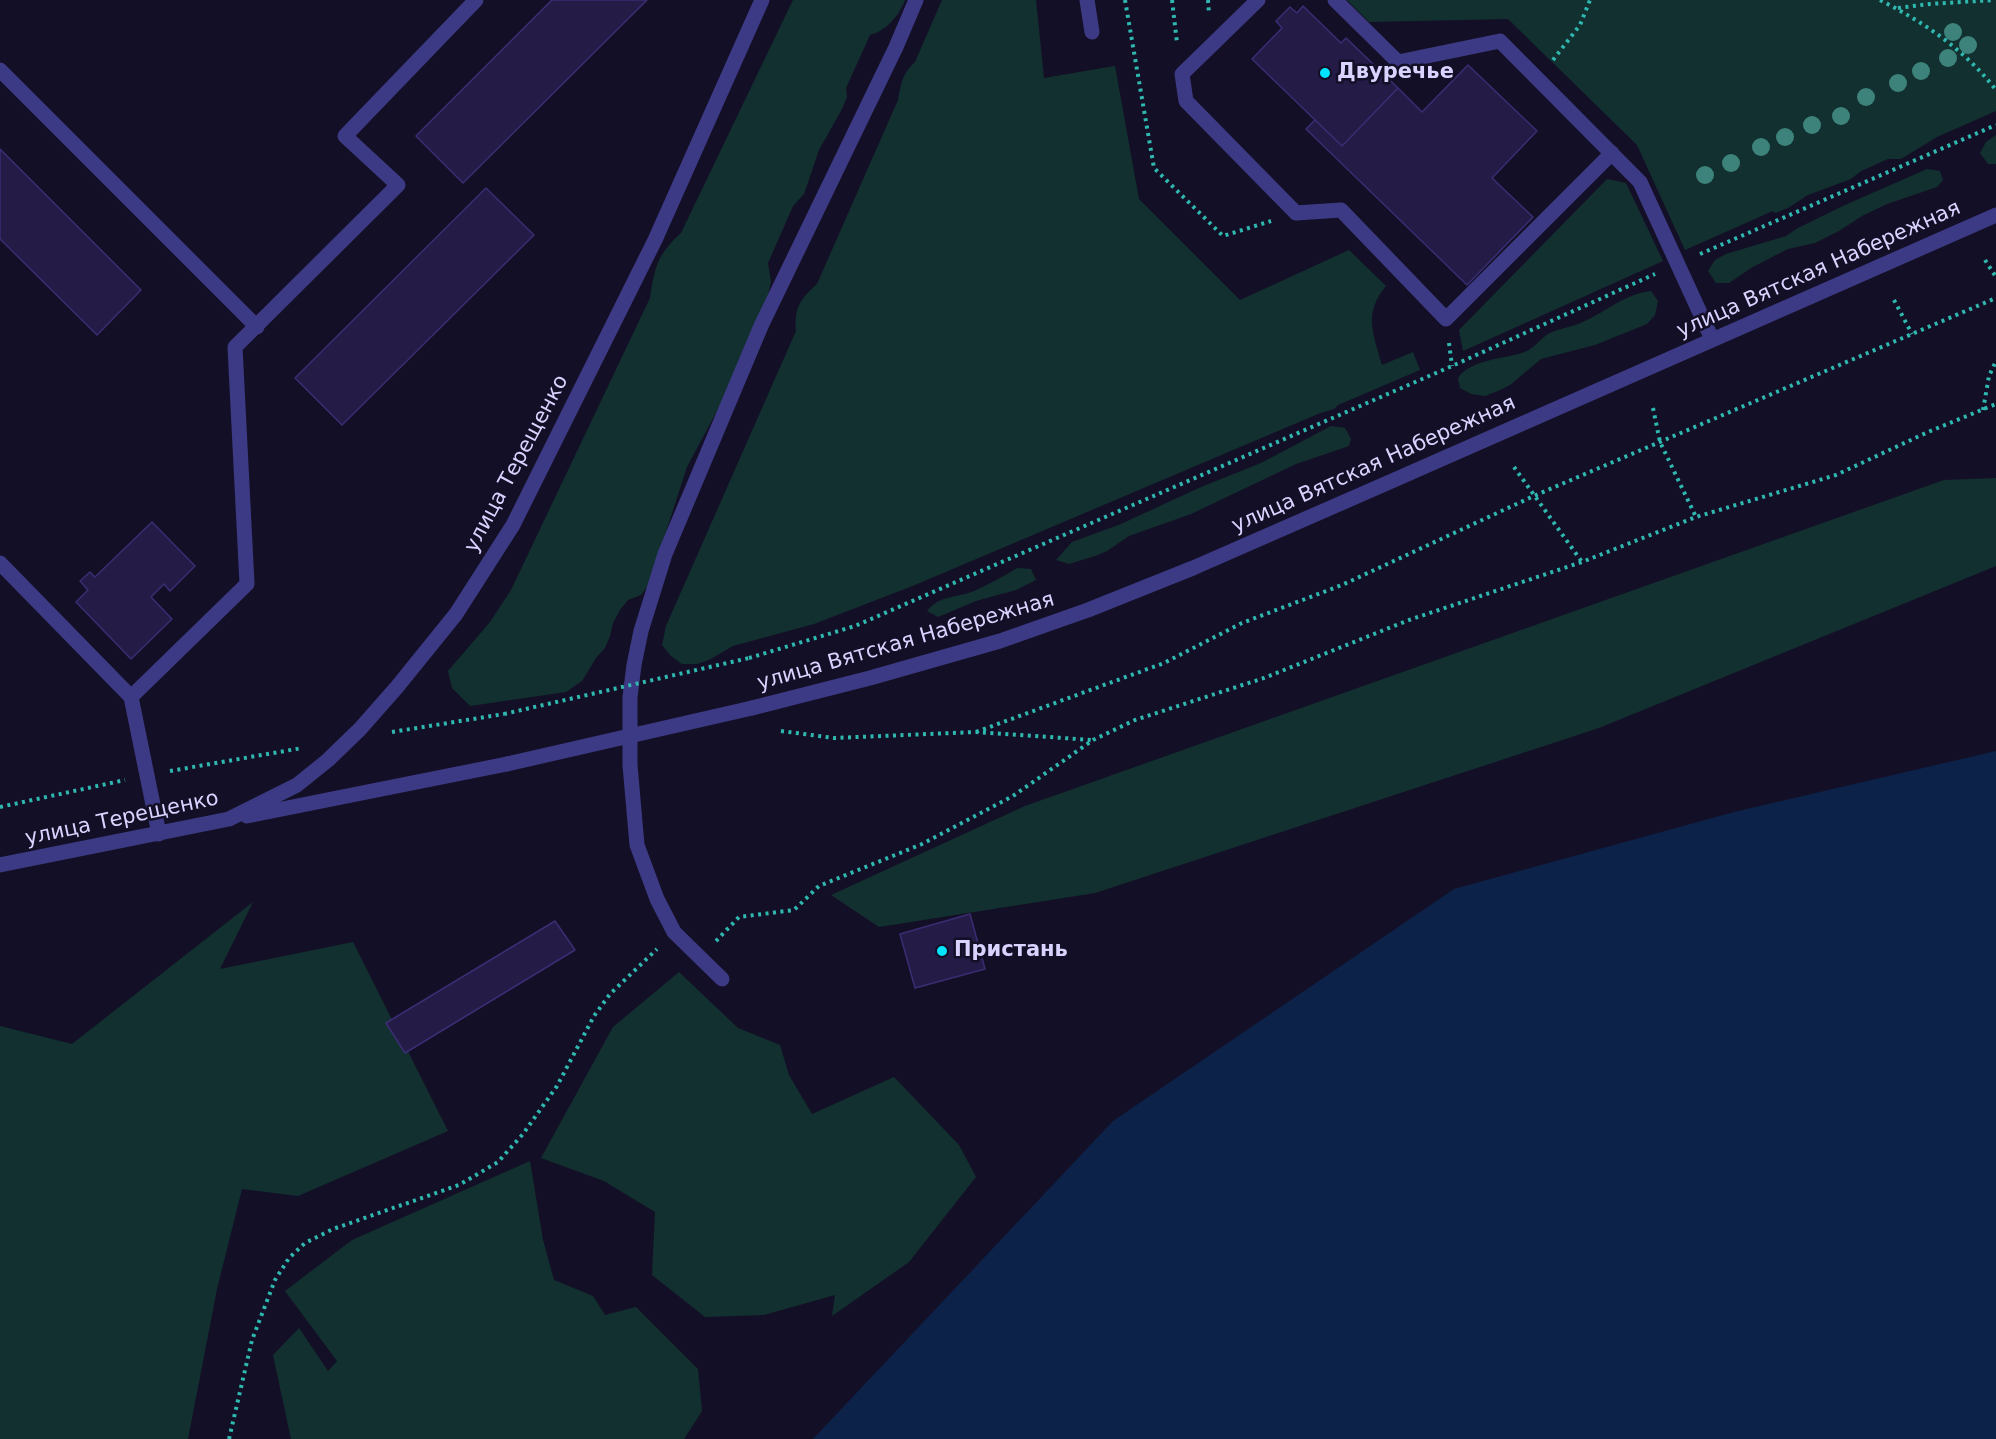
<!DOCTYPE html>
<html>
<head>
<meta charset="utf-8">
<style>
  body { margin:0 }
  canvas { display:block; background:#130f26 }
</style>
</head>
<body>
<canvas width="1996" height="1439"></canvas>
<script>
const g = document.querySelector('canvas').getContext('2d');
g.lineJoin = 'round';
function paint(path, color) { g.fillStyle = color; g.fill(path, 'evenodd'); }
function stroke(path, color, width, dash) { g.strokeStyle = color; g.lineWidth = width; g.lineCap = dash ? 'butt' : 'round'; g.setLineDash(dash || []); g.stroke(path); }
function drawText(font, color, halo, rows, align = 'center') {
  g.font = font + ' "DejaVu Sans",sans-serif'; g.lineWidth = 5; g.setLineDash([]); g.textBaseline = 'middle'; g.strokeStyle = halo; g.fillStyle = color; for (const [text, x, y, turn = 0] of rows) {
    g.save(); g.translate(x, y); g.rotate((+turn || 0) * Math.PI / 180); g.textAlign = isNaN(turn) ? turn : align; if (halo) g.strokeText(text, 0, 0); g.fillText(text, 0, 0); g.restore();
  }
}
const green = new Path2D(`
  M 793,0 L 905,0 C 899,16 886,31 870,35 L 846,88 L 847,97 L 842,109 L 819,150 L 804,194 L 793,206 L 768,263 L 771,282 L 768,295 L 726,394 L 687,467 L 649,584 L 641,595 L 628,600 L 620,610 L 613,623 L 610,636 L 605,648 L 596,658 L 582,681 L 566,692 L 470,706 L 452,688 L 448,671 L 490,622 L 511,590 L 650,298 C 655,266 657,255 681,233 Z
  M 942,0 L 1036,0 L 1044,78 L 1115,66 L 1139,199 L 1240,300 L 1349,250 L 1386,286 C 1363,314 1373,333 1382,365 L 1413,352 L 1420,370 L 1338,405 L 1334,409 L 1318,414 L 915,585 L 814,624 L 733,646 L 709,660 L 697,664 L 682,664 L 671,656 L 662,645 L 666,626 L 796,331 C 794,308 800,299 817,284 L 898,100 C 901,84 902,74 915,62 Z
  M 1347,0 L 1996,0 L 1996,111 L 1937,137 L 1901,159 L 1888,159 L 1861,171 L 1851,179 L 1808,195 L 1788,208 L 1775,213 L 1773,211 L 1685,250 L 1637,145 L 1508,19 L 1369,22 Z
  M 1996,135 L 1996,164 L 1988,164 L 1980,153 L 1986,142 Z
  M 1927,169 L 1940,171 L 1943,180 L 1937,187 L 1887,204 L 1862,216 L 1839,231 L 1815,243 L 1788,249 L 1776,255 L 1751,268 L 1729,283 L 1716,283 L 1708,271 L 1715,260 L 1726,254 L 1786,236 L 1798,228 L 1845,205 Z
  M 1607,179 L 1626,183 L 1663,261 L 1463,351 L 1459,330 Z
  M 1651,291 L 1658,301 L 1655,315 L 1647,324 L 1595,345 L 1541,359 L 1510,385 L 1498,391 L 1485,396 L 1471,394 L 1460,388 L 1458,378 C 1470,360 1502,359 1522,353 C 1533,350 1539,340 1548,334 C 1559,328 1572,327 1583,322 C 1607,311 1625,294 1651,291 Z
  M 1331,426 L 1345,428 L 1351,439 L 1349,446 L 1296,464 L 1191,514 L 1129,536 L 1107,551 L 1095,556 L 1069,564 L 1056,560 L 1072,542 L 1121,524 L 1201,487 L 1261,463 Z
  M 1996,478 L 1996,566 L 1599,728 L 1095,893 L 879,927 L 831,895 L 1025,806 L 1944,480 Z
  M 1017,568 L 1031,569 L 1036,580 L 1016,590 L 976,601 L 938,617 L 927,611 C 941,594 955,599 974,591 C 989,584 1003,577 1017,568 Z
  M 253,902 L 220,969 L 353,942 L 448,1131 L 298,1196 L 242,1189 L 217,1289 L 188,1439 L 0,1439 L 0,1026 L 72,1044 Z
  M 679,972 L 738,1028 L 780,1045 L 789,1075 L 812,1114 L 894,1077 L 959,1145 L 976,1177 L 909,1262 L 832,1316 L 835,1295 L 764,1315 L 705,1317 L 652,1275 L 655,1212 L 604,1181 L 541,1158 L 613,1027 Z
  M 530,1161 L 543,1240 L 554,1280 L 593,1296 L 605,1315 L 636,1307 L 698,1369 L 702,1411 L 684,1439 L 291,1439 L 273,1355 L 299,1328 L 328,1371 L 337,1361 L 285,1291 L 352,1240 Z`);
const water = new Path2D(`
  M 1996,751 L 1996,1439 L 813,1439 L 1113,1121 L 1454,889 L 1734,812 Z`);
const building = new Path2D(`
  M 552,0 L 647,0 L 463,183 L 416,136 Z
  M 1303,6 L 1341,43 L 1346,38 L 1398,88 L 1342,146 L 1252,59 L 1282,28 L 1276,21 L 1290,7 L 1297,13 Z
  M 1468,65 L 1537,131 L 1492,178 L 1533,217 L 1467,285 L 1306,129 L 1315,120 L 1342,146 L 1398,88 L 1422,112 Z
  M 0,149 L 141,290 L 97,335 L 0,239 Z
  M 486,188 L 534,235 L 342,425 L 295,378 Z
  M 152,522 L 195,566 L 170,591 L 164,584 L 151,597 L 172,619 L 131,659 L 76,602 L 88,590 L 80,581 L 90,572 L 95,577 Z
  M 970,914 L 985,969 L 915,988 L 900,934 Z
  M 555,921 L 575,950 L 405,1053 L 386,1023 Z`);
const path = new Path2D(`
  M 1125,0 L 1154,168 L 1223,236 L 1271,221
  M 1172,0 L 1177,43
  M 1208,0 L 1209,14
  M 1880,0 C 1925,23 1965,50 1996,90
  M 1898,8 L 1929,4 L 1994,0
  M 1553,60 L 1580,25 L 1590,0
  M 1700,254 L 1996,125
  M 1985,260 L 1996,277
  M 1894,300 L 1912,334
  M 1449,343 L 1452,366
  M 1653,408 L 1660,442 L 1696,517
  M 1983,410 L 1989,376 L 1996,361
  M 1514,467 L 1582,562
  M 749,658 L 855,626 L 1452,366 L 1655,274
  M 781,731 L 834,738 L 976,732 L 1092,740
  M 392,732 L 504,714
  M 976,732 L 1164,663 L 1242,623 L 1342,585 L 1536,495 L 1996,298
  M 170,771 L 302,748
  M 0,807 L 125,780
  M 716,941 L 739,917 L 794,910 L 819,886 L 922,844 L 1013,796 L 1093,740 L 1135,720 L 1264,678 L 1409,620 L 1582,562 L 1696,517 L 1836,475 L 1928,432 L 1996,404
  M 229,1439 L 252,1340 L 275,1280 L 289,1258 L 305,1243 L 333,1229 L 459,1185 L 498,1162 L 523,1134 L 557,1086 L 594,1016 L 610,994 L 657,949`);
const minor = new Path2D(`
  M 1087,0 L 1092,32
  M 1258,0 L 1182,74 L 1186,101 L 1296,213 L 1341,210 L 1446,319 L 1612,153
  M 1335,0 L 1398,62 L 1500,41 L 1640,182 L 1712,339
  M 0,70 L 257,327
  M 0,563 L 131,697 L 159,834
  M 131,697 L 247,584 L 235,347 L 398,185 L 345,136 L 476,0
  M 752,708 L 870,678 L 1000,641 L 1088,610 L 1193,568 L 1385,484 L 1996,215
  M 247,816 L 507,764
  M 0,865 L 229,819 L 297,785 L 328,760 L 360,729 L 397,687 L 456,614 L 513,525 L 655,240 L 762,0
  M 722,979 L 674,932 L 657,899 L 637,845 L 630,765 L 630,697 L 634,665 L 641,631 L 665,554 L 761,326 L 896,47 L 916,0`);
const pathBridge = new Path2D(`
  M 504,714 L 749,658`);
const minorBridge = new Path2D(`
  M 507,764 L 752,708`);
const trees = [
  [1953,32],
  [1968,45],
  [1948,58],
  [1921,71],
  [1898,83],
  [1866,97],
  [1841,116],
  [1812,125],
  [1785,137],
  [1761,147],
  [1731,163],
  [1705,175]
];
const markers = [
  [1325,73,6,"#00e5ff"],
  [942,951,6,"#00e5ff"]
];
const poiNames = [
  ["Двуречье",1337,73],
  ["Пристань",954,951]
];
const streetNames = [
  ["улица Вятская Набережная",1819,270,-24],
  ["улица Терещенко",517,464,-62],
  ["улица Вятская Набережная",1374,465,-24],
  ["улица Вятская Набережная",906,642,-16],
  ["улица Терещенко",122,819,-12]
];
paint(green, '#12302f');
paint(water, '#0c2248');
paint(building, '#241b47');
stroke(building, '#3b2d73', 1.5);
stroke(path, '#2fb8b0', 4, [3, 4.5]);
stroke(minor, '#3d3a85', 15);
stroke(pathBridge, '#2fb8b0', 4, [3, 4.5]);
stroke(minorBridge, '#3d3a85', 15);
g.fillStyle = '#3d827b';
for (const [x, y] of trees) { g.beginPath(); g.arc(x, y, 9, 0, 2 * Math.PI); g.fill(); }
for (const [x, y, r, color] of markers) { const dot = new Path2D(); dot.arc(x, y, r, 0, 2 * Math.PI); g.fillStyle = color; g.fill(dot); stroke(dot, '#130f26', 2); }
drawText('bold 21px', '#d9d4ff', '#130f26', poiNames, 'left');
drawText('21px', '#d9d4ff', '#130f26', streetNames);
</script>
</body>
</html>
